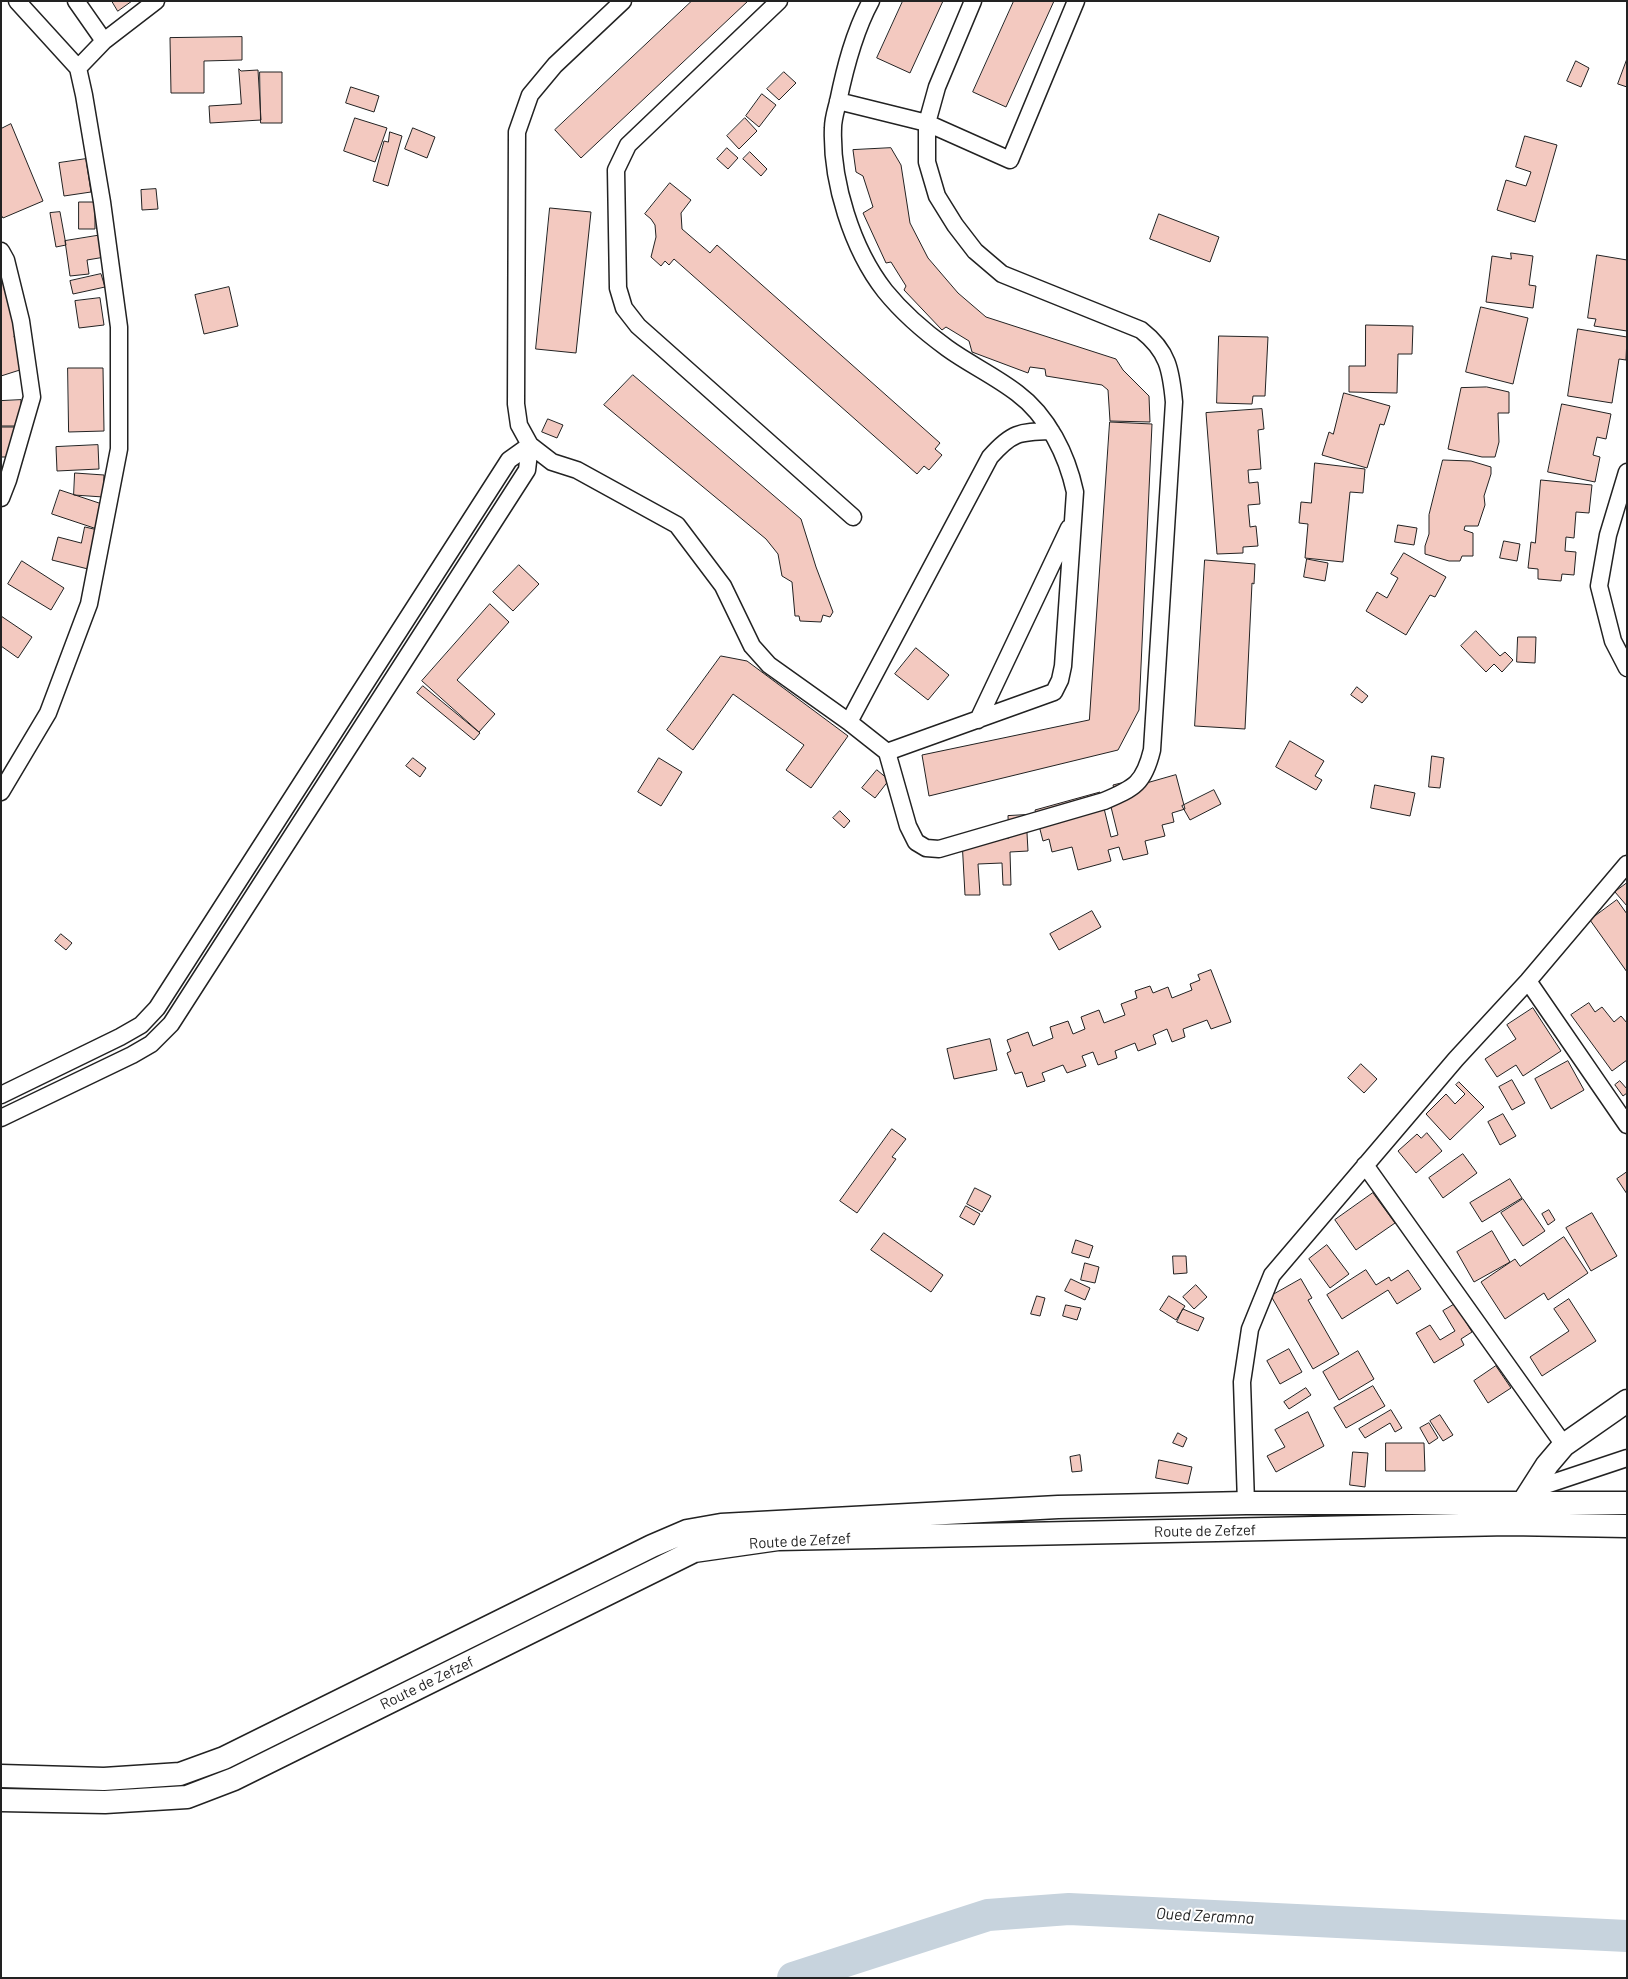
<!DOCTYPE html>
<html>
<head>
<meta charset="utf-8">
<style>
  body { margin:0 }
  #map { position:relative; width:1628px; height:1979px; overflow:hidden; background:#fff; font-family:Barlow,sans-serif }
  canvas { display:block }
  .frame { position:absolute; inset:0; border:2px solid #222; pointer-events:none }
</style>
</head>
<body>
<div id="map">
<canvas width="1628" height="1979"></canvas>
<div class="frame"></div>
</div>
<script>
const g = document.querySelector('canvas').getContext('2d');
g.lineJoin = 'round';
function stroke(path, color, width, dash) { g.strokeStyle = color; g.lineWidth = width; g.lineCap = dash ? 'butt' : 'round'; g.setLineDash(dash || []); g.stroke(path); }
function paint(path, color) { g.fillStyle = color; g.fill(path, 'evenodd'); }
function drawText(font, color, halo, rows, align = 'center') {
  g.font = font + ' Barlow,sans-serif'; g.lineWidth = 4; g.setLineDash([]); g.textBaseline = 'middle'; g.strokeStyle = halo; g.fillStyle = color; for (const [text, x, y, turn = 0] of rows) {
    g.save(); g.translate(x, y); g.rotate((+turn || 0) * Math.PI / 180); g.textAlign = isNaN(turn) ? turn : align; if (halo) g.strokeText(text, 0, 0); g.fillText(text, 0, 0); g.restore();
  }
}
const river = new Path2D(`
  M 793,1978 L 988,1915 L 1069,1909 L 1627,1936`);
const building = new Path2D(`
  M 112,1 L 132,1 L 118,11 Z
  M 692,1 L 748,1 L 581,158 L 555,130 Z
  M 903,1 L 943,1 L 910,73 L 877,58 Z
  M 1014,1 L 1054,1 L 1006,107 L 973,92 Z
  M 242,37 L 242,60 L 204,61 L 204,93 L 171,93 L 170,38 Z
  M 1627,59 L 1627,87 L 1618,84 Z
  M 1576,61 L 1589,68 L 1581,87 L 1567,81 Z
  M 239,69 L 241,71 L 258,70 L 261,120 L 210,123 L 209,106 L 241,104 Z
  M 260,72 L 282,72 L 282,123 L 261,123 Z
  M 784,72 L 796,83 L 779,100 L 767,89 Z
  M 351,87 L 379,96 L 374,112 L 346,103 Z
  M 762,94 L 776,105 L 759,127 L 746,116 Z
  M 355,118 L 387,128 L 375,162 L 344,151 Z
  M 745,118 L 757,131 L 739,149 L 727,136 Z
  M 11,124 L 43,201 L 3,218 L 1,215 L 1,129 Z
  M 413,128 L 435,137 L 427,158 L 405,149 Z
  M 390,132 L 402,136 L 388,186 L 373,181 L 384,141 L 388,142 Z
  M 1525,136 L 1557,145 L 1535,222 L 1497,210 L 1506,180 L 1526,186 L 1531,172 L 1516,167 Z
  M 727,148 L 738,158 L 728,169 L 717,159 Z
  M 891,148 L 901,165 L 910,223 L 928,258 L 958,293 L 986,317 L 1116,359 L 1123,370 L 1149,396 L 1150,422 L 1110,421 L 1108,390 L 1102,385 L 1046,376 L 1045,369 L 1030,367 L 1028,373 L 972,352 L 969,341 L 946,327 L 942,330 L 904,290 L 906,286 L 891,262 L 886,263 L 863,213 L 873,207 L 863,176 L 856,172 L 853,150 Z
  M 750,152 L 767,169 L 761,176 L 743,159 Z
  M 86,159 L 91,192 L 64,196 L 59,163 Z
  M 670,183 L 691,200 L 681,213 L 682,229 L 710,253 L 717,245 L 940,443 L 935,449 L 942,455 L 929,470 L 924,466 L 917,474 L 674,259 L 669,265 L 665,261 L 661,266 L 651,257 L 656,237 L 655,225 L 651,219 L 645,214 Z
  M 156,189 L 158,209 L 142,210 L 141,190 Z
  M 79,202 L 95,202 L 95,229 L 79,229 Z
  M 550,208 L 591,212 L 576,353 L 536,349 Z
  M 60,212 L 66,245 L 56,247 L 50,213 Z
  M 1159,214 L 1219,237 L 1210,262 L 1150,239 Z
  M 102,235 L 105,257 L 87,260 L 89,274 L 70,276 L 65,241 Z
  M 1511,253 L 1533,256 L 1529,285 L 1536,286 L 1533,308 L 1486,302 L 1492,256 L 1511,259 Z
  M 1597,255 L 1627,260 L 1627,331 L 1594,326 L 1596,319 L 1588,318 Z
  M 1,269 L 21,334 L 14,336 L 23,369 L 1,376 Z
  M 101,274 L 105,287 L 73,294 L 70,281 Z
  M 229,287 L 238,326 L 204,334 L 195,295 Z
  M 100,298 L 104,325 L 79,328 L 75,301 Z
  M 1481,307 L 1528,318 L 1513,384 L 1466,372 Z
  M 1366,325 L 1413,326 L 1412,354 L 1398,354 L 1397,393 L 1349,392 L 1349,366 L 1365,366 Z
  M 1578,329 L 1627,337 L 1626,360 L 1619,359 L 1612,403 L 1568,396 Z
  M 1219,336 L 1268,337 L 1265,396 L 1253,396 L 1252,404 L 1217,403 Z
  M 68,368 L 103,368 L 104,431 L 69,432 Z
  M 633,375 L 801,519 L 816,567 L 833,612 L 830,617 L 823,615 L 821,622 L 800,621 L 799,616 L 795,616 L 792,582 L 782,576 L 778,554 L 766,539 L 604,405 Z
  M 1487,387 L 1509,392 L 1509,413 L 1498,413 L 1499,442 L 1495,457 L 1482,457 L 1448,449 L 1461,388 Z
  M 1344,393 L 1390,406 L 1384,425 L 1380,424 L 1367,468 L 1322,455 L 1329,432 L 1333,434 Z
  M 21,400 L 21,426 L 1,426 L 1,401 Z
  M 1562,404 L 1611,414 L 1606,439 L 1597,437 L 1593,455 L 1600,457 L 1595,482 L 1548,472 Z
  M 1262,409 L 1264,429 L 1258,430 L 1261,469 L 1248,470 L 1249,483 L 1258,482 L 1260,504 L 1248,505 L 1250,527 L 1256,526 L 1258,546 L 1243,547 L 1243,553 L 1217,554 L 1206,413 Z
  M 548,419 L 563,425 L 557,438 L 542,432 Z
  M 1110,422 L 1152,424 L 1139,710 L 1118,750 L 929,796 L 922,755 L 1089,720 Z
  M 1,427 L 20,427 L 20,457 L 1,457 Z
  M 98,445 L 99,469 L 57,471 L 56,447 Z
  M 1443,460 L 1471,461 L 1491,467 L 1491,474 L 1484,496 L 1485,505 L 1478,526 L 1465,526 L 1464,530 L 1473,533 L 1473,556 L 1462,556 L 1460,561 L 1449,561 L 1425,554 L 1425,546 L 1429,534 L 1429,515 Z
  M 1315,463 L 1365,469 L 1363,493 L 1350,492 L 1343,562 L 1305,558 L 1308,524 L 1299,523 L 1301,502 L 1311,503 Z
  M 75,473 L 104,475 L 103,497 L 74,495 Z
  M 1541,480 L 1592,485 L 1589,513 L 1576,512 L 1574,538 L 1566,537 L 1565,551 L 1576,552 L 1574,575 L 1562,574 L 1561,581 L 1538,579 L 1538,569 L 1528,568 L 1531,542 L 1535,543 Z
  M 60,490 L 105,505 L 97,529 L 52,514 Z
  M 1398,525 L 1417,528 L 1414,545 L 1395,542 Z
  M 85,527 L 98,530 L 88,569 L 52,560 L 58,537 L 81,543 Z
  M 1504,541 L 1520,544 L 1517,561 L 1500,558 Z
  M 1404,553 L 1446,577 L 1435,597 L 1430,595 L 1406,635 L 1366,611 L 1377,592 L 1387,598 L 1398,578 L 1391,574 Z
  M 1307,559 L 1328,563 L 1325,581 L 1304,577 Z
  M 1205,560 L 1255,564 L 1254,584 L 1252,583 L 1245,729 L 1195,726 Z
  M 22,561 L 64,588 L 51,610 L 8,584 Z
  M 519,565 L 539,584 L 513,611 L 493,592 Z
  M 490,604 L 509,622 L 457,680 L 495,714 L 479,732 L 422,681 Z
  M 1,616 L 32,637 L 18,658 L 1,646 Z
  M 1476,631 L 1500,656 L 1505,652 L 1513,660 L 1502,672 L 1494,664 L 1486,672 L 1461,646 Z
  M 1518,637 L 1536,637 L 1535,663 L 1517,662 Z
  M 916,648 L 949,675 L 928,700 L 895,674 Z
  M 721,656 L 747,661 L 848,736 L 811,788 L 786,770 L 804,745 L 733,694 L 693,750 L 667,730 Z
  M 423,686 L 480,733 L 474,740 L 417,693 Z
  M 1357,687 L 1368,696 L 1362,703 L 1351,695 Z
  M 1290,741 L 1324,761 L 1315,776 L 1322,780 L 1316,790 L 1276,767 Z
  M 1432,756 L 1444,758 L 1440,788 L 1429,787 Z
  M 413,758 L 426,768 L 420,777 L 406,766 Z
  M 659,758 L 682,772 L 661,806 L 638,792 Z
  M 877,770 L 889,780 L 875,798 L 862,788 Z
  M 1176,775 L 1185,809 L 1172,813 L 1174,822 L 1162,825 L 1165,836 L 1145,841 L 1148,854 L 1123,860 L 1119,847 L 1108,850 L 1111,861 L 1078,870 L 1072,847 L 1052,852 L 1049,839 L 1043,841 L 1035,810 L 1100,792 L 1111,837 L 1118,835 L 1109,799 L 1116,797 L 1113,785 L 1129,781 L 1131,787 Z
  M 1375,785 L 1415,793 L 1410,816 L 1371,808 Z
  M 1214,790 L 1221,804 L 1190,820 L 1182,806 Z
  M 840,811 L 850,821 L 844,828 L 833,818 Z
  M 1026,815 L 1028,851 L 1010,852 L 1011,885 L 1003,885 L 1002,863 L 978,864 L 980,895 L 965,895 L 962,840 L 1009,838 L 1008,816 Z
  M 1627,883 L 1627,906 L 1615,892 Z
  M 1617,900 L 1627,914 L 1627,972 L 1590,920 Z
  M 1092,911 L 1101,927 L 1059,950 L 1050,934 Z
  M 61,934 L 72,943 L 66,950 L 55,941 Z
  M 1211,970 L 1231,1022 L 1211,1029 L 1207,1020 L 1183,1029 L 1185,1037 L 1172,1042 L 1167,1029 L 1153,1035 L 1156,1044 L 1138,1051 L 1135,1043 L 1115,1051 L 1117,1058 L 1098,1065 L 1093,1052 L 1082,1056 L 1086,1066 L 1067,1073 L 1063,1065 L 1042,1073 L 1045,1081 L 1027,1087 L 1022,1072 L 1015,1074 L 1007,1053 L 1011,1051 L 1007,1040 L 1028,1032 L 1033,1046 L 1053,1038 L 1050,1027 L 1068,1021 L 1073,1034 L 1085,1029 L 1081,1017 L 1099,1010 L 1104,1023 L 1125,1015 L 1121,1004 L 1137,998 L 1135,991 L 1150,986 L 1153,993 L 1168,987 L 1172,998 L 1192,990 L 1190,984 L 1200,980 L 1198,975 Z
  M 1589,1003 L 1595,1012 L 1602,1007 L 1614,1022 L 1621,1016 L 1627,1023 L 1627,1060 L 1612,1071 L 1571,1015 Z
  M 1533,1008 L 1561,1051 L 1523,1076 L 1516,1065 L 1497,1077 L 1485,1059 L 1516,1039 L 1507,1025 Z
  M 990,1039 L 997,1070 L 954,1079 L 947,1049 Z
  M 1568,1061 L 1584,1090 L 1551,1109 L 1535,1079 Z
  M 1361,1064 L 1377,1079 L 1364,1093 L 1348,1078 Z
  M 1512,1080 L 1525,1103 L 1512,1110 L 1499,1087 Z
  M 1620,1081 L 1627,1089 L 1627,1093 L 1623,1096 L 1615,1085 Z
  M 1459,1082 L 1484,1107 L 1450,1140 L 1426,1114 L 1446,1094 L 1455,1104 L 1465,1094 L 1456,1085 Z
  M 1503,1114 L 1516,1136 L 1500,1145 L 1488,1122 Z
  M 892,1129 L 906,1139 L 892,1157 L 896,1159 L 857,1213 L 840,1201 Z
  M 1427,1133 L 1442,1151 L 1416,1173 L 1398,1151 L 1417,1134 L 1421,1138 Z
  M 1463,1154 L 1477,1173 L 1443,1198 L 1429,1178 Z
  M 1627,1172 L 1627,1194 L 1617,1179 Z
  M 1510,1179 L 1522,1198 L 1482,1222 L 1470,1203 Z
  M 975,1188 L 991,1196 L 982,1212 L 967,1204 Z
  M 1373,1193 L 1395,1223 L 1356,1250 L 1335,1220 Z
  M 1523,1199 L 1545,1231 L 1523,1246 L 1501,1213 Z
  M 966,1206 L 980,1214 L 974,1225 L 960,1217 Z
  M 1549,1210 L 1555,1220 L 1548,1225 L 1542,1214 Z
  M 1592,1213 L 1617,1256 L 1591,1271 L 1566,1228 Z
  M 1492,1231 L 1510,1262 L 1474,1282 L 1457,1252 Z
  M 884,1233 L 943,1275 L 931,1292 L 871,1250 Z
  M 1564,1237 L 1588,1273 L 1548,1300 L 1544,1293 L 1505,1319 L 1481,1282 L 1515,1259 L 1520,1266 Z
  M 1076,1240 L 1093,1246 L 1089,1258 L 1072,1253 Z
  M 1327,1245 L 1349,1274 L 1330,1288 L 1309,1259 Z
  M 1173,1256 L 1186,1256 L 1187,1273 L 1174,1274 Z
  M 1085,1263 L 1099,1267 L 1095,1283 L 1081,1280 Z
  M 1366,1270 L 1376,1285 L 1389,1277 L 1391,1281 L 1408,1270 L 1421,1289 L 1397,1304 L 1388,1290 L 1342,1319 L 1327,1295 Z
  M 1071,1279 L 1090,1288 L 1085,1300 L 1065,1291 Z
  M 1301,1279 L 1312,1298 L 1308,1300 L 1339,1354 L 1313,1369 L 1271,1296 Z
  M 1196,1285 L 1207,1297 L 1194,1309 L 1183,1297 Z
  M 1037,1296 L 1045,1298 L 1040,1316 L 1031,1314 Z
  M 1169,1296 L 1185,1306 L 1176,1320 L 1160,1310 Z
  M 1569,1299 L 1596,1341 L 1542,1376 L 1530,1357 L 1569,1331 L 1554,1309 Z
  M 1455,1304 L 1472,1332 L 1461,1339 L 1464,1345 L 1434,1363 L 1416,1333 L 1430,1325 L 1440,1340 L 1455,1331 L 1443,1311 Z
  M 1066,1305 L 1081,1308 L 1077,1320 L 1063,1316 Z
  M 1183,1309 L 1204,1318 L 1198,1331 L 1177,1322 Z
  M 1289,1349 L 1302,1372 L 1280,1384 L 1267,1361 Z
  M 1358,1351 L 1374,1379 L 1339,1400 L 1323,1372 Z
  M 1496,1366 L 1511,1388 L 1488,1403 L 1474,1381 Z
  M 1373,1386 L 1385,1406 L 1346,1428 L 1334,1408 Z
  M 1306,1388 L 1311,1395 L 1289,1409 L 1284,1402 Z
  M 1391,1410 L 1402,1428 L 1395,1432 L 1390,1423 L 1365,1438 L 1359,1429 Z
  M 1308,1412 L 1324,1446 L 1276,1472 L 1267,1456 L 1285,1447 L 1275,1430 Z
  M 1440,1415 L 1453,1435 L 1443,1441 L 1430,1421 Z
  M 1429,1423 L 1438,1438 L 1429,1444 L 1420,1428 Z
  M 1178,1433 L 1187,1438 L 1183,1447 L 1173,1443 Z
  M 1386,1443 L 1424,1443 L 1425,1471 L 1386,1471 Z
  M 1353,1452 L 1368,1453 L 1365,1487 L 1350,1485 Z
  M 1080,1455 L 1082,1471 L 1072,1472 L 1070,1457 Z
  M 1159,1460 L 1192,1467 L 1188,1484 L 1156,1478 Z`);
const street = new Path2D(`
  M 17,1 L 78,68
  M 76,1 L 104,41 L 156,1
  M 623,1 L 555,65 L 530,95 L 517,132 L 516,404 L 519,425 L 530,445 L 552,462 L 577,470 L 677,525 L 723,586 L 752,646 L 769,665 L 849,722 L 887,752 L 908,826 L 916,842 L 926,848 L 939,849 L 1104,801 C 1135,788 1144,783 1152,750 L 1174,402 C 1171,370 1168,351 1141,330 L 1002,274 L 975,251 L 955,225 L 937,196 L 927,162 L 927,123 L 937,87 L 973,1
  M 779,1 L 628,145 L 616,170 L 618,288 L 624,308 L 638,326 L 853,517
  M 871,1 C 854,32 845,68 838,102 C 836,110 833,119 833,128 C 831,181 852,249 885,291 C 902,312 925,332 947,348 C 969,364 995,376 1017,393 C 1048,416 1067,455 1075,492 L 1063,666 L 1060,680 L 1054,692 L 887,752
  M 838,101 L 927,123 L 1010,160 L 1076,1
  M 1,251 L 6,260 L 21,321 L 32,397 L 8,480 L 1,498
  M 1627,472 L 1608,535 L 1599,586 L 1613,641 L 1627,668
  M 978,720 L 1069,528
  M 849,722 L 990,457 C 1012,432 1019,432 1051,431
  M 1,792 L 48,713 L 89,604 L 119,449 L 119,327 L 102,202 L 84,95 L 78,68 L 104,41
  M 1528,981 L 1627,1125
  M 1,1095 L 120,1037 L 141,1025 L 157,1008 L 509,460 L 530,445
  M 1,1118 L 132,1055 L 151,1044 L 171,1024 L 527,470 L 530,445
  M 1365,1165 L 1564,1445
  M 1531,1490 L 1627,1458
  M 1246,1503 L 1242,1382 L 1250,1329 L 1272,1275 L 1456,1059 L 1528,981 L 1627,864`);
const secondary = new Path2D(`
  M 1517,1512 L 1547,1465 L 1564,1445 L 1627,1401
  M 1,1776 L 104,1779 L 180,1774 L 224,1758 L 652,1546 L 687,1531 L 721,1525 L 1058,1507 L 1246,1503 L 1627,1503
  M 1,1800 L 105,1802 L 187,1797 L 234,1779 L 694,1551 L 778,1539 L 1509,1524 L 1627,1526`);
const streetNames = [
  ["Route de Zefzef",1205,1531,-1],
  ["Route de Zefzef",800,1541,-3],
  ["Route de Zefzef",427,1683,-26]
];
const waterNames = [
  ["Oued Zeramna",1205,1916,3]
];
stroke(river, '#c7d3dd', 32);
paint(building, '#f3c9c0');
stroke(building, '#222', 1);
stroke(street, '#222', 19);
stroke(secondary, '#222', 25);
stroke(street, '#fff', 16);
stroke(secondary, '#fff', 22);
drawText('15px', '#222', '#fff', streetNames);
drawText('italic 16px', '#222', '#fff', waterNames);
</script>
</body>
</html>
